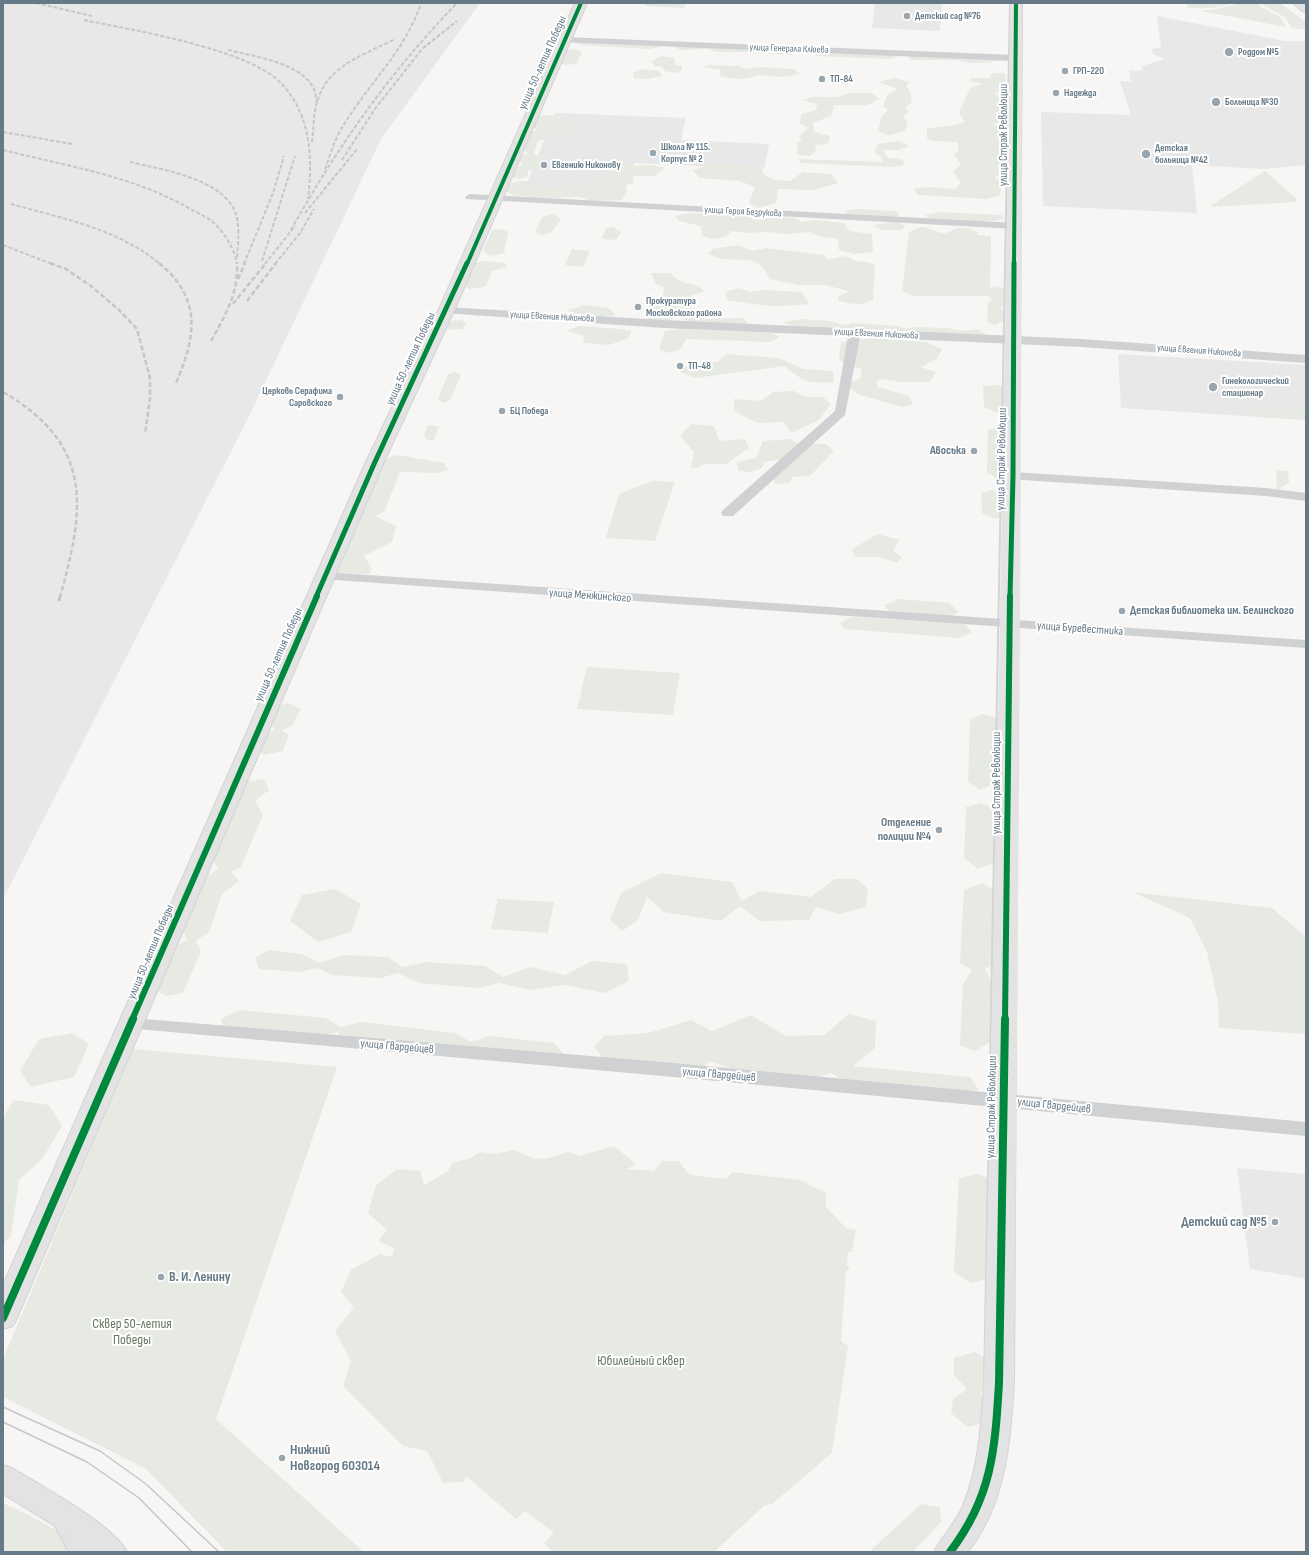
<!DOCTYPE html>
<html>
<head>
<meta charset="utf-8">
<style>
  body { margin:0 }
  #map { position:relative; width:1309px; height:1555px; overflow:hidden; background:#f7f6f5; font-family:"Sofia Sans Condensed",sans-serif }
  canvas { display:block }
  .frame { position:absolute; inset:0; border:4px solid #657987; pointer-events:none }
</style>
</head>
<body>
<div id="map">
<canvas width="1309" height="1555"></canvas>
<div class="frame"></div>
</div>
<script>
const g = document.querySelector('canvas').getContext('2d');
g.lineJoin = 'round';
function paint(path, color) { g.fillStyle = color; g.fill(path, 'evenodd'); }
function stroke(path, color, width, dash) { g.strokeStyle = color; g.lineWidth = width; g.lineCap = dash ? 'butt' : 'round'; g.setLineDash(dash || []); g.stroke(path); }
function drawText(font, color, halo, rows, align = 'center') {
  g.font = font + ' "Sofia Sans Condensed",sans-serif'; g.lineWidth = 4; g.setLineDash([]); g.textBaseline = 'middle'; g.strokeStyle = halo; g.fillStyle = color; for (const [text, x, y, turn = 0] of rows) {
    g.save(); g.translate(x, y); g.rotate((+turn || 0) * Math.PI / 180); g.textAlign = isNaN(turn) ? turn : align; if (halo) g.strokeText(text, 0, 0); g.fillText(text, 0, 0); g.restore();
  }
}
const built = new Path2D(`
  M 3,3 L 480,3 L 381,139 L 249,416 L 3,899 Z
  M 875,3 L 942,3 L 940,31 L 872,28 Z
  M 1157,16 L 1285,41 L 1306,41 L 1306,165 L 1263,169 L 1192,165 L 1197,213 L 1043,206 L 1041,112 L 1131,115 L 1120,81 L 1131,82 L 1129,70 L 1141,71 L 1143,66 L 1164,59 L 1153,54 L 1151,49 L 1161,48 Z
  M 555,113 L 686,118 L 681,140 L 769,144 L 764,169 L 634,163 L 622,198 L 523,193 Z
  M 1118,354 L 1306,365 L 1306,420 L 1121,408 Z
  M 1237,1168 L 1306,1174 L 1306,1281 L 1303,1278 L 1250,1269 Z`);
const green = new Path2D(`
  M 647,3 L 686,3 L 684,8 L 645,6 Z
  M 1187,3 L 1233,3 C 1217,8 1203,10 1187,7 Z
  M 1241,3 L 1257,3 L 1261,7 L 1280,17 L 1286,27 L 1201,11 L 1217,9 Z
  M 1262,3 L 1280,3 L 1306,22 L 1306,30 L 1292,28 L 1285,17 L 1264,6 Z
  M 577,42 L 658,44 L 660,47 L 650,49 L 581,45 Z
  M 683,46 L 747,48 L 755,50 L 792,50 L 795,53 L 789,55 L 755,52 L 716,52 L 709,49 L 680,50 L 676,47 Z
  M 574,49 L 582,52 L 576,64 L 565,65 L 557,62 L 563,51 Z
  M 813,51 L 891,54 L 897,57 L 890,59 L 816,56 Z
  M 913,55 L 1001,60 C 988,63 970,65 958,60 L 912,60 L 908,57 Z
  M 661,56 L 674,58 L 675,65 L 682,66 L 682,70 L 676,73 L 664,71 L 662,67 L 654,66 L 652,61 Z
  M 710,65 L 739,66 L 746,69 L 758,67 L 794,69 L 799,73 C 782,80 775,76 759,75 C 755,75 751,78 747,78 C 737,80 728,78 719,76 L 721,70 L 703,67 Z
  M 643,69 L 659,71 L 662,76 L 648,79 L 634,78 L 633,73 Z
  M 992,73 L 1004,73 L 1006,76 L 1004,90 L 994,93 L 1001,98 L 1004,109 L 994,113 L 1004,119 L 993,125 L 1005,128 L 1005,149 L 999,151 L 1003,163 L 998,166 L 1004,172 L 995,177 L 1002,183 L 1000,196 L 986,199 L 918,195 L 914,189 L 927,187 L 955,189 L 961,183 L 953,172 L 961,164 L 954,155 L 958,151 L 958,142 L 932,141 L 927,138 L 927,129 C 940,125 953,128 965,122 L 959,113 L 970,88 L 983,84 L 970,81 L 971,78 L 990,78 Z
  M 894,78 L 909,82 L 906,86 L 910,91 L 912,103 L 905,107 L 908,112 L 903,117 L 908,122 L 905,131 L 890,135 L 878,132 L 881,117 L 888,110 L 883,106 L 887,95 L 898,89 L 879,82 Z
  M 848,93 L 871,93 L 880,99 L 867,105 L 834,105 L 831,116 L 813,123 L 814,132 L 830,136 L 828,144 L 815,145 L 816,151 L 809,156 L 798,155 L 797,144 L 802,139 L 799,136 L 808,128 L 800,124 L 801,114 L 816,110 L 817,104 L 803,100 C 817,92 834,102 848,93 Z
  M 545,115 L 563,116 L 565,122 L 584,122 L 582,128 L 569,131 L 567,136 L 538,141 L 534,153 L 545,161 L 540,169 L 528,171 L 527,177 L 519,179 L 509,177 L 512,170 L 523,164 L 517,159 L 528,153 L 522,149 L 528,133 L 537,130 L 532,126 L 535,117 Z
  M 898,141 L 909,146 L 899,150 L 883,150 L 888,158 L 902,159 L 905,165 L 893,167 L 802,163 L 797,159 L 883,162 L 881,157 L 874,152 L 878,144 Z
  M 619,161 L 628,166 L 651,165 L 666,168 L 654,176 L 633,176 L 634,183 L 621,186 L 628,190 L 622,200 L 591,201 L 580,197 L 541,198 L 513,195 L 503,190 C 510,180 526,179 537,183 C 541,184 545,186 549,187 C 562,188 574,182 585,190 L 592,188 L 590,184 L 603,174 L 600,165 Z
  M 714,164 L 760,166 L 765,176 L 775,180 L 790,181 L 803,172 L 831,174 L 838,183 L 813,190 L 778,189 L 776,203 L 759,208 L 749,203 L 755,187 L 740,181 L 699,178 L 693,170 Z
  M 1265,171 L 1296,198 L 1297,202 L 1209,207 Z
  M 856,209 L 896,211 L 900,215 L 891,218 L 849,215 L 844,211 Z
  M 939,212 L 1002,215 L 1005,219 L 984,222 L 931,219 L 925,215 Z
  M 689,213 L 747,216 L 754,220 L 770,217 L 795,218 L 802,222 L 816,220 L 844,223 L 849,231 L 872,234 L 873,252 L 854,254 L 839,250 L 838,239 L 818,236 L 810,232 L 785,234 L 768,232 L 748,233 L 732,231 C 723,240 714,240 702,236 L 701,226 L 679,221 L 675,216 Z
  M 553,214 L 561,219 L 551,233 L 541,235 L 535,232 L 542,217 Z
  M 895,222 L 905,226 L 902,230 L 882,230 L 874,225 Z
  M 613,227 L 621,232 L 617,239 L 609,240 L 602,238 L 606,228 Z
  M 921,227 C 932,227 937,234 946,233 C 949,232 952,230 955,229 C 962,226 970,229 977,232 L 977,235 L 991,236 L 990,288 L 998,286 L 1004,289 L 1006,298 L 1002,300 L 1006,304 L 1000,308 L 1006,312 L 1004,321 L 995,325 L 987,322 L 988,302 L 992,300 L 988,296 L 912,296 L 902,291 L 909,232 Z
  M 501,229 L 508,232 L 504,253 L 490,256 L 483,251 L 492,230 Z
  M 737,245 L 752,251 L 766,248 L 824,255 L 827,260 L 846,256 L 855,261 L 868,262 L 875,265 L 873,300 C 861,306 852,304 838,301 L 839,296 L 849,291 L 825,285 L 799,285 L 770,279 C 757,253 747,262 723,259 C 718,258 713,256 708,254 L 712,249 Z
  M 572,249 L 590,251 L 583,267 L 565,265 Z
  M 485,261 L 505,263 L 507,267 L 492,271 L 485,287 L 469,289 L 462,283 L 474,263 Z
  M 651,273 L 670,273 C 683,287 692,280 705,291 L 692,295 L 688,306 L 697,311 L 704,319 L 743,318 L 748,323 C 725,326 698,327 677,317 L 665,321 L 649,320 L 644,315 L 648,306 L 662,301 L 664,287 L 656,284 Z
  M 739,288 L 750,292 L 762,290 L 802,292 L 809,304 C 791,306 771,307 753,304 C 742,303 740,301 728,301 L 725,292 Z
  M 585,305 L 608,308 L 616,315 L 602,317 L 572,315 L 568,310 Z
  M 804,319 C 818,321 831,319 843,325 L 852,323 L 900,326 L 905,329 L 914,327 L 947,328 L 962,331 L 977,329 L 986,335 L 850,332 L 838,327 L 827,329 L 813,326 L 799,328 L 783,322 Z
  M 461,320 L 466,323 L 463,329 L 451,330 L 445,327 L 448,321 Z
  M 579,326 L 621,329 L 631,331 L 629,338 L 609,345 L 584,343 L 583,335 L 566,331 Z
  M 680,329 L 772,333 L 780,337 L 771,342 L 686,339 L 681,349 L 668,353 L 659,349 L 665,331 Z
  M 874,338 L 926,342 L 942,349 L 937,359 L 920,367 L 936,372 L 930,382 L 901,382 L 882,379 L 876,382 L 878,387 L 909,396 L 913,404 L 902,407 L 857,394 L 846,384 L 861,378 L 861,369 L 839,360 L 841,342 Z
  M 726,354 L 779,358 L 803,369 L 833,371 L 834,382 C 807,384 805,382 784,366 L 696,378 L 680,372 L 690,364 L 718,362 Z
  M 455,372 L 461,375 L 450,400 L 443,403 L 438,399 L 448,374 Z
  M 997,385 L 1009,389 L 1009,410 L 997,413 L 984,407 L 983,386 Z
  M 794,391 L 806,397 L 823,397 L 831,404 L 819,420 L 791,433 L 784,422 L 757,423 L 734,411 L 734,399 L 761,401 L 773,392 Z
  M 1306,401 L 1306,420 L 1258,417 L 1250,413 L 1252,409 L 1294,408 Z
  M 691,424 L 714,426 L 719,441 L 745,439 L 749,448 L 726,464 L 704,464 L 698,468 L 691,468 L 694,452 L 680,436 Z
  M 433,425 L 439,427 L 434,440 L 427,440 L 424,435 L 427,426 Z
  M 1000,427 L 1010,432 L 1009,472 L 996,478 L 987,472 L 988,430 Z
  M 790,439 L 800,445 L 784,459 L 764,462 L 762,468 L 751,472 L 739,471 L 736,462 L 756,458 L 763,441 Z
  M 810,444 L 826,444 L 834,451 L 810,476 L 793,477 L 789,483 L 776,484 L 771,477 Z
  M 397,455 L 444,463 L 448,470 L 438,473 L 400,472 L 384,512 L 375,516 L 396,526 L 392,542 L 364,556 L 372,569 L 369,574 L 338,573 L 382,460 Z
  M 1276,470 L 1288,471 L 1289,483 L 1277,490 Z
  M 653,481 L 675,482 L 655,541 L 606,538 L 619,494 Z
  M 992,490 L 1004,494 L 1007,514 L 995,519 L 982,513 L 981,493 Z
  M 878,534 L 899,540 L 893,551 L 902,557 L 897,563 L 880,557 L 855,557 L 852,549 Z
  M 899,599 L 949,603 L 959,612 L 948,617 L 890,612 L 884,605 Z
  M 851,617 L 965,624 L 972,632 L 959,638 L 845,629 L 840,623 Z
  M 587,667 L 680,673 L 673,715 L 577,709 Z
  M 289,703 L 301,709 L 292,726 L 282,730 L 289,735 L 283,751 L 264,755 L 255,747 L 261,732 L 275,730 L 268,721 L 275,706 Z
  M 983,714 L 998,718 L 999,781 L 980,790 L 968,782 L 970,719 Z
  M 264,779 L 269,790 L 255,801 L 263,815 L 241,867 L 231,872 L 239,881 L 222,894 L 209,932 L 196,941 L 201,951 L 183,993 L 166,996 L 154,989 L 171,949 L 187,940 L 183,932 L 201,880 L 218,869 L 212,857 L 244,782 Z
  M 980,803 L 997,810 L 997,862 L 978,869 L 964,858 L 966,807 Z
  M 661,873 L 732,882 L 742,901 L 759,891 L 811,897 L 835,879 L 857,879 L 868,889 L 866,907 L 839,914 L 816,907 L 809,920 L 760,921 L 740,906 L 721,921 L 664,912 L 647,897 L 638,920 L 622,931 L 610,920 L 621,893 Z
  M 982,883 L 996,891 L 993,965 L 985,969 L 993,983 L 990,1042 L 975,1051 L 960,1045 L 963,984 L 972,970 L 960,963 L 964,890 Z
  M 335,889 L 361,904 L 351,932 L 318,942 L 290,921 L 302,895 Z
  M 1132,892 L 1272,908 L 1306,937 L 1306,1034 L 1219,1028 L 1218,1002 L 1207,952 L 1190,918 Z
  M 498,899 L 554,902 L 548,933 L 491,929 Z
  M 269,950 L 302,954 L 320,963 L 343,955 L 388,957 L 402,967 L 426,962 L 485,966 L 503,977 L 530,967 L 565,975 L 592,961 L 627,964 L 629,981 L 605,993 L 564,985 L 531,990 L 499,983 L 479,988 L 419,983 L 398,973 L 381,978 L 331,975 L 318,968 L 299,972 L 259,969 L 255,958 Z
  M 239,1010 L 326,1018 L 340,1027 L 361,1022 L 455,1033 L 471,1042 L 490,1036 L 554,1043 L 564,1054 L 345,1040 L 337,1032 L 316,1037 L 224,1029 L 221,1019 Z
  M 849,1014 L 876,1021 L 875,1048 L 853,1066 L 970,1077 L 979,1090 L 958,1093 L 849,1084 L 831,1073 L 812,1079 L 749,1074 L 709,1061 L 702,1069 L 604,1060 L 594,1046 L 604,1036 L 648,1033 L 691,1020 L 712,1031 L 751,1015 L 786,1036 L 824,1035 Z
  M 72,1033 L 89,1044 L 74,1077 L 31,1087 L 20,1071 L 39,1039 Z
  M 133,1049 L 337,1067 L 216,1419 L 364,1552 L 227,1552 L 146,1469 L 3,1397 L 3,1359 Z
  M 14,1100 L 49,1105 L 62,1126 L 42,1159 L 19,1180 L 11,1236 L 3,1244 L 3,1117 Z
  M 614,1146 L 636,1164 L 627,1169 L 654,1171 L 662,1161 L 678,1161 L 690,1175 L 726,1179 L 733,1172 L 800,1180 L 826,1193 L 826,1207 L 846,1228 L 856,1230 L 852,1252 L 848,1252 L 847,1266 L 850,1267 L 846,1272 L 841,1341 L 848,1346 L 832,1453 L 772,1504 L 765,1505 L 714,1552 L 553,1552 L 544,1543 L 554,1533 L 525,1511 L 516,1519 L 466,1476 L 463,1482 L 443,1483 L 427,1451 L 403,1446 L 343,1386 L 351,1361 L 335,1331 L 354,1307 L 341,1292 L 351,1270 L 380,1254 L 392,1257 L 394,1248 L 378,1241 L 387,1230 L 368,1213 L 376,1185 L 397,1169 L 420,1171 L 424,1185 L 448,1171 L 453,1162 L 469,1159 L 480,1152 L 494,1154 L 515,1150 L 532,1158 L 545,1159 L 568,1152 L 580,1156 Z
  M 978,1174 L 993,1180 L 992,1278 L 971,1283 L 954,1272 L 959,1178 Z
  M 975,1352 L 992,1362 L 992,1381 L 980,1392 L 989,1405 L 988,1422 L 967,1427 L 951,1413 L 953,1399 L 967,1389 L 954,1375 L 954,1358 Z
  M 3,1503 C 30,1516 62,1529 81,1552 L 3,1552 Z
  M 921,1504 L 940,1507 L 941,1522 L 913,1552 L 869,1552 Z`);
const street = new Path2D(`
  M 564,37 L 1015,55 L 1020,58 L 1015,61 L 561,42 L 559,40 Z
  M 470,194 L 1016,223 L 1021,226 L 1016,229 L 466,199 L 465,197 Z
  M 446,307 L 664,320 L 1081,339 L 1306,355 L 1306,363 L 1081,347 L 860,337 L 845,415 L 733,516 L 723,516 L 721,513 L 723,510 L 835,411 L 848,336 L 664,328 L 442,313 L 440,311 Z
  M 1013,472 L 1266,488 L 1306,493 L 1306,501 L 1266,496 L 1008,479 L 1006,476 L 1008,473 Z
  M 325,572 L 1306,640 L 1306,648 L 320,579 L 318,576 L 320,573 Z
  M 132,1018 L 663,1062 L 1306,1122 L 1306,1136 L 663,1076 L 126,1028 L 123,1024 L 126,1020 Z`);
const secondary = new Path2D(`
  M 575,3 L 587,3 L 454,311 L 383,464 L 17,1318 L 13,1326 L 3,1329 L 3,1285 L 365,464 L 438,311 Z
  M 1010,3 L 1022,3 C 1022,463 1018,923 1014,1383 C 1010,1443 1006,1503 968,1552 L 934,1552 C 942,1536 955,1524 962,1508 C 979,1469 981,1425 984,1383 C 994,923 1004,463 1010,3 Z
  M 1293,3 L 1306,3 L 1306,12 L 1302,11 Z
  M 69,1510 L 80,1514 L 101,1552 L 69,1552 L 53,1523 L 58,1514 Z`);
const primary = new Path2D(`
  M 3,1465 L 14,1469 C 41,1486 114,1525 127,1552 L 87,1552 L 55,1526 L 3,1494 Z`);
const tram = new Path2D(`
  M 3,1407 L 100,1451 L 146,1484 L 219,1552
  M 3,1422 L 87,1462 L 139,1498 L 192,1552`);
const railFar2 = new Path2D(`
  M 36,3 L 92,16
  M 84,20 C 132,30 250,49 282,84 C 311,116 313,158 308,199
  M 228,50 C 252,56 296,62 311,84 C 316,90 316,98 317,105
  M 3,132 L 72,144
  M 312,142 C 314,126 313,109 320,94 C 332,64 368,53 395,39
  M 3,150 C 66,166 135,176 192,210 C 200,214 209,218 215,224 C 225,234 235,250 237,264
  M 342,160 L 375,109 L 422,49 L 457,21
  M 130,162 C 162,170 223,178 236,214 C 240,228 238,243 237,257
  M 325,169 C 329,158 333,145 338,135 C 363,88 404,55 421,3
  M 11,204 C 61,218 119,229 160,264
  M 305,213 L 358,148
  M 291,230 C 337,147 391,71 457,3
  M 3,245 L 52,264
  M 262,261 L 295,156
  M 244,264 L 273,193 L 284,156
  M 265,264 L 295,226
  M 275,264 L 300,233 L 314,209`);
const railFar1 = new Path2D(`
  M 50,263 L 66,269 L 91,286 L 118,309 L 137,329 L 150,378 L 150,399 L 145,434
  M 159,263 C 203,299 196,338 175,385
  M 238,279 L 245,263
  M 247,301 L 276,263
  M 233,304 L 266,263
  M 211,341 C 225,316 239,292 237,263
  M 3,392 C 94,445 85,508 60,597`);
const rail = new Path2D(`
  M 59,601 L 60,596`);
const cyclewayFar3 = new Path2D(`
  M 467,264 L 581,3
  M 1014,264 L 1016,3`);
const cyclewayFar2 = new Path2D(`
  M 316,597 L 374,464 L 467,263
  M 1010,597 L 1013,476 L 1014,263`);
const cyclewayFar1 = new Path2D(`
  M 132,1020 L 317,596
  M 1005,1020 L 1010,596`);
const cycleway = new Path2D(`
  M 3,1318 L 133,1019
  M 950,1552 C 992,1497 995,1450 999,1383 L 1005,1019`);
const markers = [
  [907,16,4,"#98a5ae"],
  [1229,52,5,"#98a5ae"],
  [1065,71,4,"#98a5ae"],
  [822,79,4,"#98a5ae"],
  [1056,93,4,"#98a5ae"],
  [1216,102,5,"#98a5ae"],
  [653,153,4,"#98a5ae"],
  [1146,154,5,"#98a5ae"],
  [544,165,4,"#98a5ae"],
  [638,307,4,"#98a5ae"],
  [680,366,4,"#98a5ae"],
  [1213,387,5,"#98a5ae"],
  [340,397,4,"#98a5ae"],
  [502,411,4,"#98a5ae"],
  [974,451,4,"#98a5ae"],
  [1122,611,4,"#98a5ae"],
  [939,830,4,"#98a5ae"],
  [1275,1222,4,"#98a5ae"],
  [161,1277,4,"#98a5ae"],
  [282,1458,4,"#98a5ae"]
];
const farPoinames = [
  ["Детский сад №76",915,16],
  ["Роддом №5",1238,52],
  ["ГРП-220",1073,71],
  ["ТП-84",830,79],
  ["Надежда",1064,93],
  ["Больница №30",1225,102],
  ["Школа № 115.",661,147],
  ["Корпус № 2",661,159],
  ["Детская",1155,148],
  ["больница №42",1155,160],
  ["Евгению Никонову",552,165],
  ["Прокуратура",646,301],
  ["Московского района",646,313],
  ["ТП-48",688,366],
  ["Гинекологический",1222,381],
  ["стационар",1222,393],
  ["Церковь Серафима",332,391,"right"],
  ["Саровского",332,403,"right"],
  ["БЦ Победа",510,411]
];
const farStreetnames = [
  ["улица Генерала Клюева",789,49,2],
  ["улица Героя Безрукова",743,212,3],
  ["улица Евгения Никонова",552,317,3],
  ["улица Евгения Никонова",876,334,3],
  ["улица Евгения Никонова",1199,351,4]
];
const streetNames = [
  ["улица 50-летия Победы",543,63,-66],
  ["улица Страж Революции",1004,135,-90],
  ["улица 50-летия Победы",411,359,-65],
  ["улица Страж Революции",1002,459,-89],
  ["улица Менжинского",590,596,4],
  ["улица Буревестника",1080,629,4],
  ["улица 50-летия Победы",279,655,-66],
  ["улица Страж Революции",997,783,-90],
  ["улица 50-летия Победы",151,952,-67],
  ["улица Гвардейцев",397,1047,5],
  ["улица Гвардейцев",719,1075,5],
  ["улица Гвардейцев",1054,1106,6],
  ["улица Страж Революции",992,1107,-89]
];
const poiNames = [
  ["Авоська",966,451],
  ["Детская библиотека им. Белинского",1130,611,"left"],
  ["Отделение",931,823],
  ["полиции №4",931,837]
];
const nearPoinames = [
  ["Детский сад №5",1267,1222,"right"],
  ["В. И. Ленину",169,1277],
  ["Нижний",290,1450],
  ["Новгород 603014",290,1466]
];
const nearParknames = [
  ["Сквер 50-летия",132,1324],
  ["Победы",132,1340],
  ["Юбилейный сквер",641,1361]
];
paint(built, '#e7e8e7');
paint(green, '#e6eae3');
stroke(secondary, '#d3d4d5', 2);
stroke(primary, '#d2d3d4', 2);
paint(street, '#d0d1d2');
paint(secondary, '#e3e3e3');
paint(primary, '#e3e3e3');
stroke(tram, '#c5c6c7', 1.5);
stroke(railFar2, '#c5c6c7', 2, [4, 2]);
stroke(railFar1, '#c5c6c7', 2.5, [5, 2.5]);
stroke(rail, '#c5c6c7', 3, [6, 3]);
stroke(cyclewayFar3, '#00873e', 4);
stroke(cyclewayFar2, '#00873e', 5);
stroke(cyclewayFar1, '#00873e', 6);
stroke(cycleway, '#00873e', 8);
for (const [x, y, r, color] of markers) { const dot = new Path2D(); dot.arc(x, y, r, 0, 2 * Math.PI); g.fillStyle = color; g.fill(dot); stroke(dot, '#fff', 1.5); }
drawText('bold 10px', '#657987', '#fff', farPoinames, 'left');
drawText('10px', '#657987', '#fff', farStreetnames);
drawText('12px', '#657987', '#fff', streetNames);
drawText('bold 12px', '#657987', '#fff', poiNames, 'right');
drawText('bold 14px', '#657987', '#fff', nearPoinames, 'left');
drawText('14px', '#667960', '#fff', nearParknames);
</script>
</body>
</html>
